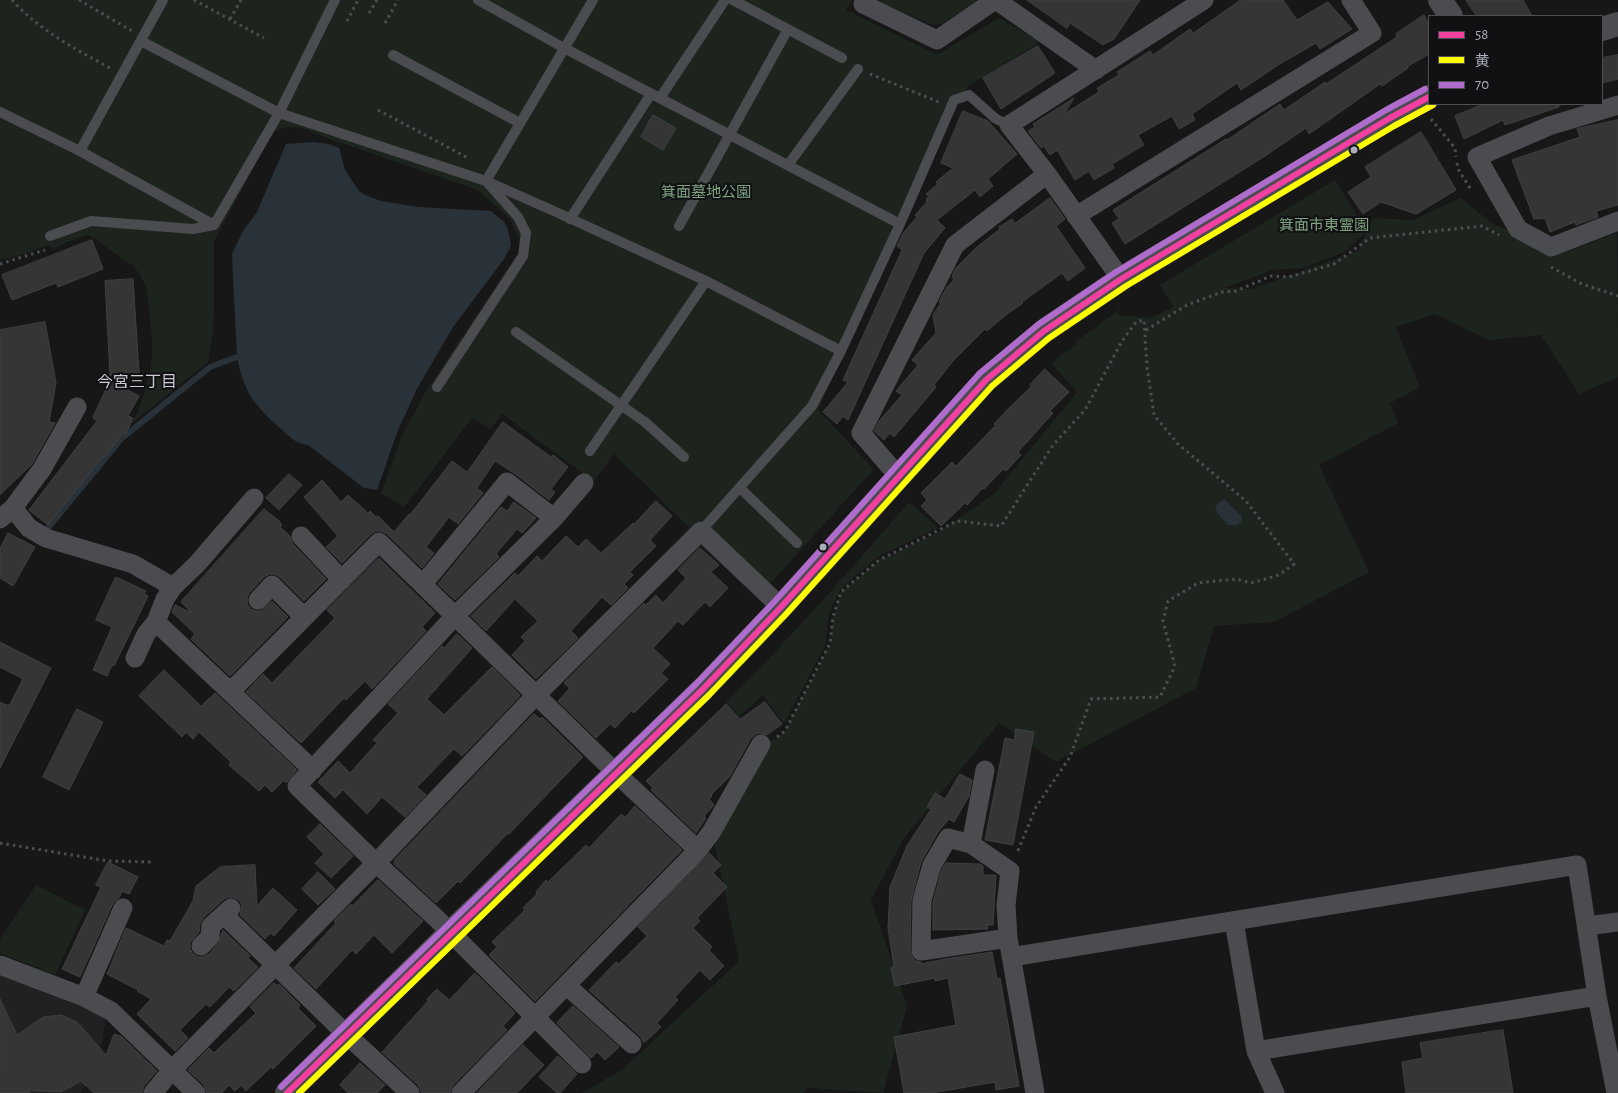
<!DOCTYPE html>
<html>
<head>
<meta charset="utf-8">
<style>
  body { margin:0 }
  #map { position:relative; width:1618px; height:1093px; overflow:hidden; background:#171717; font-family:"Alegreya Sans","Noto Sans JP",sans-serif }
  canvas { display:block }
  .legend { position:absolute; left:1428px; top:15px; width:175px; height:90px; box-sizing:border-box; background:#111113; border:1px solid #4d4f55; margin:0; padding:6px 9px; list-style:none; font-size:15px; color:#a8adb8 }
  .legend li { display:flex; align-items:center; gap:10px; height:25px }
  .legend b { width:25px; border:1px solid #4d4f55 }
</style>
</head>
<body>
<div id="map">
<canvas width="1618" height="1093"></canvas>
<ul class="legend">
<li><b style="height:6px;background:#f240a1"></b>58</li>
<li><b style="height:6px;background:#ff0"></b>黄</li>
<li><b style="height:6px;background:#b06ccc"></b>70</li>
</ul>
</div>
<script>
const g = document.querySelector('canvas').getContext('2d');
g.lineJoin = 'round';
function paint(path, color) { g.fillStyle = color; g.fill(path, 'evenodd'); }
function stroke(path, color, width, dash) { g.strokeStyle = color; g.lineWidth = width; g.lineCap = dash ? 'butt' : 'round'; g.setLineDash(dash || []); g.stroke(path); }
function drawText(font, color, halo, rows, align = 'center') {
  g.font = font + ' "Alegreya Sans","Noto Sans JP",sans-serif'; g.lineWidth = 4; g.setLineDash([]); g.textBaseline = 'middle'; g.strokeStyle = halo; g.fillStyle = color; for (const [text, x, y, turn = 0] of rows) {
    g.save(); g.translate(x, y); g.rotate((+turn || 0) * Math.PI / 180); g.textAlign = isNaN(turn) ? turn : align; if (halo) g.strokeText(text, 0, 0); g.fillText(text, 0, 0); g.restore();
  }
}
const built = new Path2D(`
  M 0,974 L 106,1017 L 97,1073 L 80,1093 L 0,1093 Z`);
const green = new Path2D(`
  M 0,0 L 853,0 L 846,10 L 937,55 L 999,18 L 1040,42 L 969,85 L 956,108 L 818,410 L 874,469 L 769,585 L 701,520 L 692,530 L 614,454 L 594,481 L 502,414 L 490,430 L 473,417 L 404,507 L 381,493 L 403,434 L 426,391 L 519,251 L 519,239 L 510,219 L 478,190 L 330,139 L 301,128 L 287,127 L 273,132 L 214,241 L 214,312 L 213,332 L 208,362 L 132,423 C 143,402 151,376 152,352 C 153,341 151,329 150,318 C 148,296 148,281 132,265 L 89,235 L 67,242 L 54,249 L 48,245 L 28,253 L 0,260 Z
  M 881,0 L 975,0 L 976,2 L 941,24 L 933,25 L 882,3 Z
  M 1335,180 L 1367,232 L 1373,218 L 1413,220 L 1460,198 L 1493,224 L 1551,247 L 1569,251 L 1617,233 L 1618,377 L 1579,394 L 1541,335 L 1489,340 L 1435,314 L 1396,327 L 1420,387 L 1390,403 L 1398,423 L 1319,465 L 1369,572 L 1274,622 L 1214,626 L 1196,688 L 1056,762 L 999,723 L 904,838 L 871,900 L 907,1006 L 883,1093 L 808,1088 L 803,1093 L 582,1093 L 623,1069 L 739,961 L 712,831 L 761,744 L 773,740 L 785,731 L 830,643 L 833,617 L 841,592 L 879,560 L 940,531 L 993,495 L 1077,392 L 1051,363 L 1077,344 L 1075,342 L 1120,309 L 1117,315 L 1150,318 L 1174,307 L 1160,285 ZM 1366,232 L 1358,251 L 1252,289 L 1224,288 L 1273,270 L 1302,268 L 1345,252 Z
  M 909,502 L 938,528 L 877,557 L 840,590 L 828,616 L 826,644 L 784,724 L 763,695 L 739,716 L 726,702 C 791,638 850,570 909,502 Z
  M 36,885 L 85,910 L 55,975 L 0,953 L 0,939 Z`);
const water = new Path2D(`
  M 314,142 L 328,144 L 339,148 L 345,170 L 359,191 L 365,195 L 381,201 L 418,207 L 491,211 L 504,222 L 508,229 L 511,246 L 504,259 L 453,327 L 417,389 L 398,430 L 377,490 L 364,488 L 308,445 C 296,444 290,437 281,429 C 255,406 244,393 237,357 L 232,254 L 243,231 L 257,212 L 286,144 Z
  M 1224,499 L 1242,517 L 1241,522 L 1236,525 L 1228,525 L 1218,514 L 1215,506 Z`);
const stream = new Path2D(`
  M 48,528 L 121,439 L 210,367 L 237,357`);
const building = new Path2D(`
  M 1027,0 L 1140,0 L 1114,39 L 1103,45 L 1070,23 L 1067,28 Z
  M 1241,0 L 1283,0 L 1297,20 L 1328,2 L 1352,29 L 1320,49 L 1316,43 L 1278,65 L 1241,90 L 1237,83 L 1192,114 L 1195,120 L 1179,129 L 1172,116 L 1138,135 L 1144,145 L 1112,164 L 1114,168 L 1094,180 L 1089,171 L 1075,180 L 1057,150 L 1050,155 L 1044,146 L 1041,148 L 1028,131 L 1035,127 L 1033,124 L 1074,98 L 1064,114 L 1099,92 L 1097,88 L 1119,75 L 1117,72 L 1150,51 L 1153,55 L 1190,29 L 1193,33 Z
  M 1466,0 L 1523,0 L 1532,16 L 1477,16 Z
  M 1424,15 L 1429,25 L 1429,54 L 1408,66 L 1408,68 L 1382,86 L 1380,84 L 1309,134 L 1306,128 L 1265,156 L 1125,244 L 1112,223 L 1119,219 L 1113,210 L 1226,139 L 1227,140 L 1280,104 L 1284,110 L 1325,82 L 1326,84 L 1397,37 L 1396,34 Z
  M 1038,46 L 1055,73 L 1001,109 L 983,78 Z
  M 1618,55 L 1618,79 L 1602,83 L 1602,58 Z
  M 1484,104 L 1559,104 L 1559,107 L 1505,125 L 1503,120 L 1464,139 L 1455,116 Z
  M 963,111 L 988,121 L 1017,154 L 988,179 L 993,186 L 980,197 L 975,190 L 937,220 L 945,228 L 924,253 L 848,420 L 843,416 L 837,424 L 823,412 L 848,382 L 843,380 L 903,248 L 901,249 L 897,246 L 904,232 L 917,217 L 915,215 L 927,202 L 926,199 L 929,197 L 926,194 L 938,184 L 936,182 L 953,168 L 941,163 Z
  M 653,115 L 676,128 L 663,150 L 641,137 Z
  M 1618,120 L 1618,205 L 1596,211 L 1598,217 L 1576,225 L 1575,222 L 1550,232 L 1545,218 L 1534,219 L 1512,160 L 1580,137 L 1577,129 Z
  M 1421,132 L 1456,190 L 1416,214 L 1381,202 L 1363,214 L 1348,192 L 1371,177 L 1365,167 Z
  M 1050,198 L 1065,219 L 1056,226 L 1085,268 L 1068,281 L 1062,273 L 1022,302 L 1023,303 L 1007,314 L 987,331 L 985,329 L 953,361 L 934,385 L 936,387 L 894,437 L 890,433 L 884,440 L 874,431 L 879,421 L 902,395 L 896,391 L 918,365 L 912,360 L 936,333 L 933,315 L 941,303 L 939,302 L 946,288 L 954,280 L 952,277 L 955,269 L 977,247 L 1000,229 L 999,227 L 1012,219 L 1015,223 Z
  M 92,240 L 103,269 L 58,287 L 56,283 L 12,300 L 2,275 Z
  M 133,279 L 139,373 L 110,375 L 105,281 Z
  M 45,322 L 56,383 L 49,422 L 55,423 L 32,464 L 0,495 L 0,330 Z
  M 1045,369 L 1069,392 L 1050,411 L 1053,413 L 1018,452 L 1021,455 L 1006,471 L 1003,469 L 984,489 L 983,488 L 967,505 L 965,503 L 941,526 L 921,506 L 927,500 L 921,493 L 952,462 L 956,466 L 996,425 L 994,424 L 1009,408 L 1031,387 L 1030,385 Z
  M 110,381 L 139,396 L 128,416 L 133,418 L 126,434 L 123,433 L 104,457 L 103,456 L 48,525 L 29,510 L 97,421 L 93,418 Z
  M 503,422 L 551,457 L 553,455 L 568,467 L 551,489 L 555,492 L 549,500 L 514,473 L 495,461 L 477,488 L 483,493 L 458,524 L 449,517 L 426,547 L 434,553 L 422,568 L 387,534 L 381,531 L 376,531 L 371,534 L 342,563 L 326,547 L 338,536 L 304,497 L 322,480 L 341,502 L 348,495 L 368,513 L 370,511 L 376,517 L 378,516 L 394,532 L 409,514 L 410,515 L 452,461 L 467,472 Z
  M 289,474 L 302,485 L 279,510 L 266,498 Z
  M 656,501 L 672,516 L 650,540 L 656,546 L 630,572 L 633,575 L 624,584 L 628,588 L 611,605 L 602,597 L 571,631 L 578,638 L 536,679 L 512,655 L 525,641 L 521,637 L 538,621 L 515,599 L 486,631 L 471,616 L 515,573 L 518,576 L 537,556 L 542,561 L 566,536 L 578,547 L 586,539 L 601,553 L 633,523 L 634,524 Z
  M 514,502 L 536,518 L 522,533 L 517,529 L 496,554 L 499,557 L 455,600 L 438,584 L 501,507 L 507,511 Z
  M 264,509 L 278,520 L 282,525 L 280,527 L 290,536 L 293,544 L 326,579 L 304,601 L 280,577 L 274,574 L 269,574 L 264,577 L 249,593 L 247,598 L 247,604 L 251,609 L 256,611 L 261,611 L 272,601 L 288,617 L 230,676 L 191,639 L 195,634 L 172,612 L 175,605 L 192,613 L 181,602 Z
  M 8,533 L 35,547 L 13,586 L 0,578 L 0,549 Z
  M 700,548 L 719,565 L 711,572 L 728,588 L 710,607 L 705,602 L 683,625 L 678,621 L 653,648 L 670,664 L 661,673 L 668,679 L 634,713 L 631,711 L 615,728 L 610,724 L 596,738 L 558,701 L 570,688 L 564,683 L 644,603 L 646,605 L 656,595 L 663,603 L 686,578 L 678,570 Z
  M 379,558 L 435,613 L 422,627 L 426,631 L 372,689 L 365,681 L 346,700 L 344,698 L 301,743 L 246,692 L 263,674 L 272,683 L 335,618 L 327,610 Z
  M 116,577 L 146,591 L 144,594 L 148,596 L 114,666 L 112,665 L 107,676 L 93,670 L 112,627 L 96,620 Z
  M 457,634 L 472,648 L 427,699 L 444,715 L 492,667 L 520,695 L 518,698 L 462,756 L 454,749 L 417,787 L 426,795 L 405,817 L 382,797 L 367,814 L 343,790 L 335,798 L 318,782 L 338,761 L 350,773 L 377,743 L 373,740 L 398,713 L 388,704 L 442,646 L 444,648 Z
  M 0,642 L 51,668 L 0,768 L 0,702 L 9,706 L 23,679 L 0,667 Z
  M 164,670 L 201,706 L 215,693 L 297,770 L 286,783 L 284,780 L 272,792 L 265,785 L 259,791 L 229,765 L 231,762 L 199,732 L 193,739 L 186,732 L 182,737 L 139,696 Z
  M 765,702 L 782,724 L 767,735 L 760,733 L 756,734 L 751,738 L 730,776 L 711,795 L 712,796 L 709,799 L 714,805 L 704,816 L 706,818 L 696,833 L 651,790 L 653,788 L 646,781 L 726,704 L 740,719 Z
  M 77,709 L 103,722 L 69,790 L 43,777 Z
  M 534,714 L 540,719 L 542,717 L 583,757 L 509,834 L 508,833 L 460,883 L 458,881 L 436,903 L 394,864 L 395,862 L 394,861 Z
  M 1016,729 L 1034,732 L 1013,845 L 985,840 L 1005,738 L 1014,740 Z
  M 960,774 L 972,780 L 969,796 L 954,822 L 949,819 L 938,832 L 921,862 L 911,900 L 910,951 L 912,957 L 916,961 L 921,962 L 921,964 L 945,959 L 992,952 L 997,979 L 1000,978 L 1019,1086 L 996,1090 L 995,1082 L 932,1093 L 904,1093 L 894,1037 L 956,1025 L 948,978 L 935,981 L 935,978 L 895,986 L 891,968 L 894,967 L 888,928 L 890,887 L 907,846 L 931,809 L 927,807 L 935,793 L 945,799 Z
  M 635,806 L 682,850 L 535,1001 L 489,955 L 497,947 L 492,942 L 525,910 L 523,908 L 537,894 L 536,892 L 546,880 L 548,882 L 586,845 L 589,848 L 621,814 L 625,817 Z
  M 320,824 L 353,856 L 331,878 L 315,863 L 324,854 L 307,837 Z
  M 709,853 L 721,865 L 713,873 L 727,887 L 697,918 L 700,921 L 693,928 L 712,947 L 709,950 L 724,966 L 710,980 L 700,970 L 675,997 L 678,1000 L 657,1023 L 661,1027 L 644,1043 L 640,1036 L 589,990 L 616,962 L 619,964 L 647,936 L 638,927 Z
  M 108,862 L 138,877 L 129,894 L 122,891 L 119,898 L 113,903 L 80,977 L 62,969 L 101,887 L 96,885 Z
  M 946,863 L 980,864 L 983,866 L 983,875 L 996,875 L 993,925 L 987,925 L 988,929 L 933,930 L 933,902 L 942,869 Z
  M 255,865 L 257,906 L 273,888 L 297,910 L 274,936 L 270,933 L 265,939 L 240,915 L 242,905 L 239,900 L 235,898 L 229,897 L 224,899 L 203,918 L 200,924 L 199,932 L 190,943 L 190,949 L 193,954 L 198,957 L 203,957 L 209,954 L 218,944 L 223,930 L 250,956 L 248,958 L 258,967 L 234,991 L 229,987 L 210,1007 L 206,1004 L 180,1030 L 188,1038 L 175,1051 L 137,1014 L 151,999 L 137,991 L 138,990 L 107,974 L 126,928 L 164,946 L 167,940 L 170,941 L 193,901 L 196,886 L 220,867 Z
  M 318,872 L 335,889 L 318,905 L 302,889 Z
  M 378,880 L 423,921 L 392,953 L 374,935 L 356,954 L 352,950 L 316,989 L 294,968 L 336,923 L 334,921 L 351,904 L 352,906 Z
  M 475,973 L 515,1013 L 503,1026 L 507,1030 L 453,1085 L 450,1093 L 422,1093 L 418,1085 L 382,1052 L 428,1001 L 427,999 L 437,989 L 449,1000 Z
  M 274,983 L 278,986 L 279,984 L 300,1005 L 298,1008 L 316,1026 L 273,1069 L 271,1067 L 246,1091 L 241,1085 L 235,1091 L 229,1085 L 222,1093 L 207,1093 L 204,1085 L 188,1070 L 209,1048 L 214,1053 L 256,1013 L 250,1007 Z
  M 0,999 L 17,1035 L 43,1017 L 61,1015 L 77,1022 L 106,1055 L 114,1034 L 121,1036 L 157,1071 L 144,1086 L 142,1093 L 94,1093 L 81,1081 L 61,1092 L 28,1090 L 30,1093 L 0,1093 Z
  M 573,1006 L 619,1047 L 605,1060 L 597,1052 L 591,1058 L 557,1023 Z
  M 1503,1030 L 1513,1093 L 1406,1093 L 1402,1062 L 1423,1058 L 1420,1043 Z
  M 523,1045 L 544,1065 L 517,1093 L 477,1093 Z
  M 558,1056 L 577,1074 L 560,1093 L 557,1093 L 539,1077 Z
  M 360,1063 L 385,1085 L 377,1093 L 348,1093 L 340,1085 Z`);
const path = new Path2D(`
  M 12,0 C 39,30 75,49 110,68
  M 79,0 L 132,31
  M 194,0 L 264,38
  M 369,13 L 377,0
  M 230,19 L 241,0
  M 347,21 L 358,0
  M 385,23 L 398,0
  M 870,74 L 939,102
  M 378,110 L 468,158
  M 1431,119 L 1455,148 L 1456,157
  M 1457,163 L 1458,169 L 1470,188
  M 0,264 L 45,250
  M 1551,267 L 1582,284 L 1618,296
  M 1146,330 L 1187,305 L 1222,292 L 1236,291 L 1271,276 L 1289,277 L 1334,264 L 1370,238 L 1482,226 L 1499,235
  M 777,737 L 785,731 L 830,643 L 833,617 L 841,592 L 879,560 L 957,521 L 1001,526 L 1053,445 L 1085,410 L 1122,341 L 1136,322 L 1144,320 L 1147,367 L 1154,415 L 1178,444 L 1246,501 L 1294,564 L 1279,575 L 1251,583 L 1236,579 L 1198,583 L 1168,601 L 1163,621 L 1175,666 L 1160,697 L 1091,699 L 1070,757 L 1036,807 L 1017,853
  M 0,843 L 108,861 L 153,862`);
const service = new Path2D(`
  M 478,0 L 564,48 L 900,224
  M 733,0 L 842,58
  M 141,41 L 279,113 L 486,181 L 556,212 L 706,281 L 841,351
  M 393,55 L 520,123
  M 660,98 L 725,0
  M 0,112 L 80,151 L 214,225 L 279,113 L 335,0
  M 80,151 L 163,0
  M 788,165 L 858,69
  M 570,219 L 651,94
  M 679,226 L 788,29
  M 50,236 L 91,221 L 193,229 L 214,225
  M 516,332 L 645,422 L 684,457
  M 437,387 L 523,256 L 526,233 L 518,217 L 486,181 L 593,0
  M 590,451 L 706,281
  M 740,488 L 797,543
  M 701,531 L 812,406 L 841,351 L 900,224 L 954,100 L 969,95 L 996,119 L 1009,125`);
const minor = new Path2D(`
  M 866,0 L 863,4 L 937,40 L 995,0
  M 996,0 L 1096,70
  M 1618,105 L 1549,126 L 1477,157 L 1518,229 L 1551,247 L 1618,221
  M 1076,216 L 1372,33 L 1351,0
  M 1121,279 L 1047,174 L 1009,125 L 1204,0
  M 899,477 L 861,433 L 955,245 L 1047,174
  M 13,508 L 42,469 L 77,407
  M 554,518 L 584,483
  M 0,519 L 13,508 L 29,528 L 46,538 L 133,564 L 173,587
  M 301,536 L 342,580
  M 423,584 L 507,482 L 554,518 L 455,616 L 297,786 L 376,863 L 436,918 L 582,1064
  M 258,600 L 272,585 L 304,617
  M 156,622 L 313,770
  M 135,658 L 146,634 L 156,622 L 165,599 L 173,587 L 197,564 L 254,498
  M 231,691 L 379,542 L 616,773 L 698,850
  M 971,844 L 985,770
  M 224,915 L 347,1035 L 410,1093
  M 1234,921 L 1256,1051 L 1275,1093
  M 1587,926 L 1618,922
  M 1008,938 L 921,951 L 922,900 L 932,865 L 948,838 L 971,844 L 1010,871 L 1006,905 L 1008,938 L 1035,1093
  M 201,946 L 210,937 L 211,926 L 231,908
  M 1011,957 L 1577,865 L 1597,996 L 1616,1093
  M 0,965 L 84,997 L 111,1011 L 196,1093
  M 566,985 L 632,1044
  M 84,997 L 123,908
  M 1256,1051 L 1597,996
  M 153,1093 L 172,1070 L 376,863 L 536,695 L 701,531 L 781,607
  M 461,1093 L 698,850 L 712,831 L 761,744`);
const tertiary = new Path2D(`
  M 1440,0 L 1451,16
  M 1602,29 L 1618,24
  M 287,1093 L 450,933 L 703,689 L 781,607 L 986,380 L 1044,331 L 1121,279 L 1390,118 L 1429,97`);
const bus1 = new Path2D(`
  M 287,1093 L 703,689 L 781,607 L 986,380 L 1044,331 L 1121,279 L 1390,118 L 1429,97`);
const bus2 = new Path2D(`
  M 299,1093 L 709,695 L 787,613 L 992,386 L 1049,338 L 1126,286 L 1394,126 L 1433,105`);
const bus3 = new Path2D(`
  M 281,1087 L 697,683 L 775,601 L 980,373 L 1039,324 L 1116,272 L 1386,110 L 1425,89`);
const markers = [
  [1354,150,4.5,"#a8adb8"],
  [823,547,4.5,"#a8adb8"]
];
const parkNames = [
  ["箕面墓地公園",706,192],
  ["箕面市東霊園",1324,225]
];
const neighbourhoodNames = [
  ["今宮三丁目",137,382]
];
paint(built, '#212123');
paint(green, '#1d241e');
paint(water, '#2a3239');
stroke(stream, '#2a3239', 6);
paint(building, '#353536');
stroke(building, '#3f4043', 1);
stroke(path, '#4d4e52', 3, [2.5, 4]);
stroke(service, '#4b4c50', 10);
stroke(minor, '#4b4c50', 19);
stroke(tertiary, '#4b4c50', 24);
stroke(bus1, '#f240a1', 6);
stroke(bus2, '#ff0', 6);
stroke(bus3, '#b06ccc', 6);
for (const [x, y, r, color] of markers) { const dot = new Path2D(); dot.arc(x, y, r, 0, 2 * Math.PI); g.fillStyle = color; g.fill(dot); stroke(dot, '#111113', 2); }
drawText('15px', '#7fa381', '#111113', parkNames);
drawText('16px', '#c9ccd4', '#111113', neighbourhoodNames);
</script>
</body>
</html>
